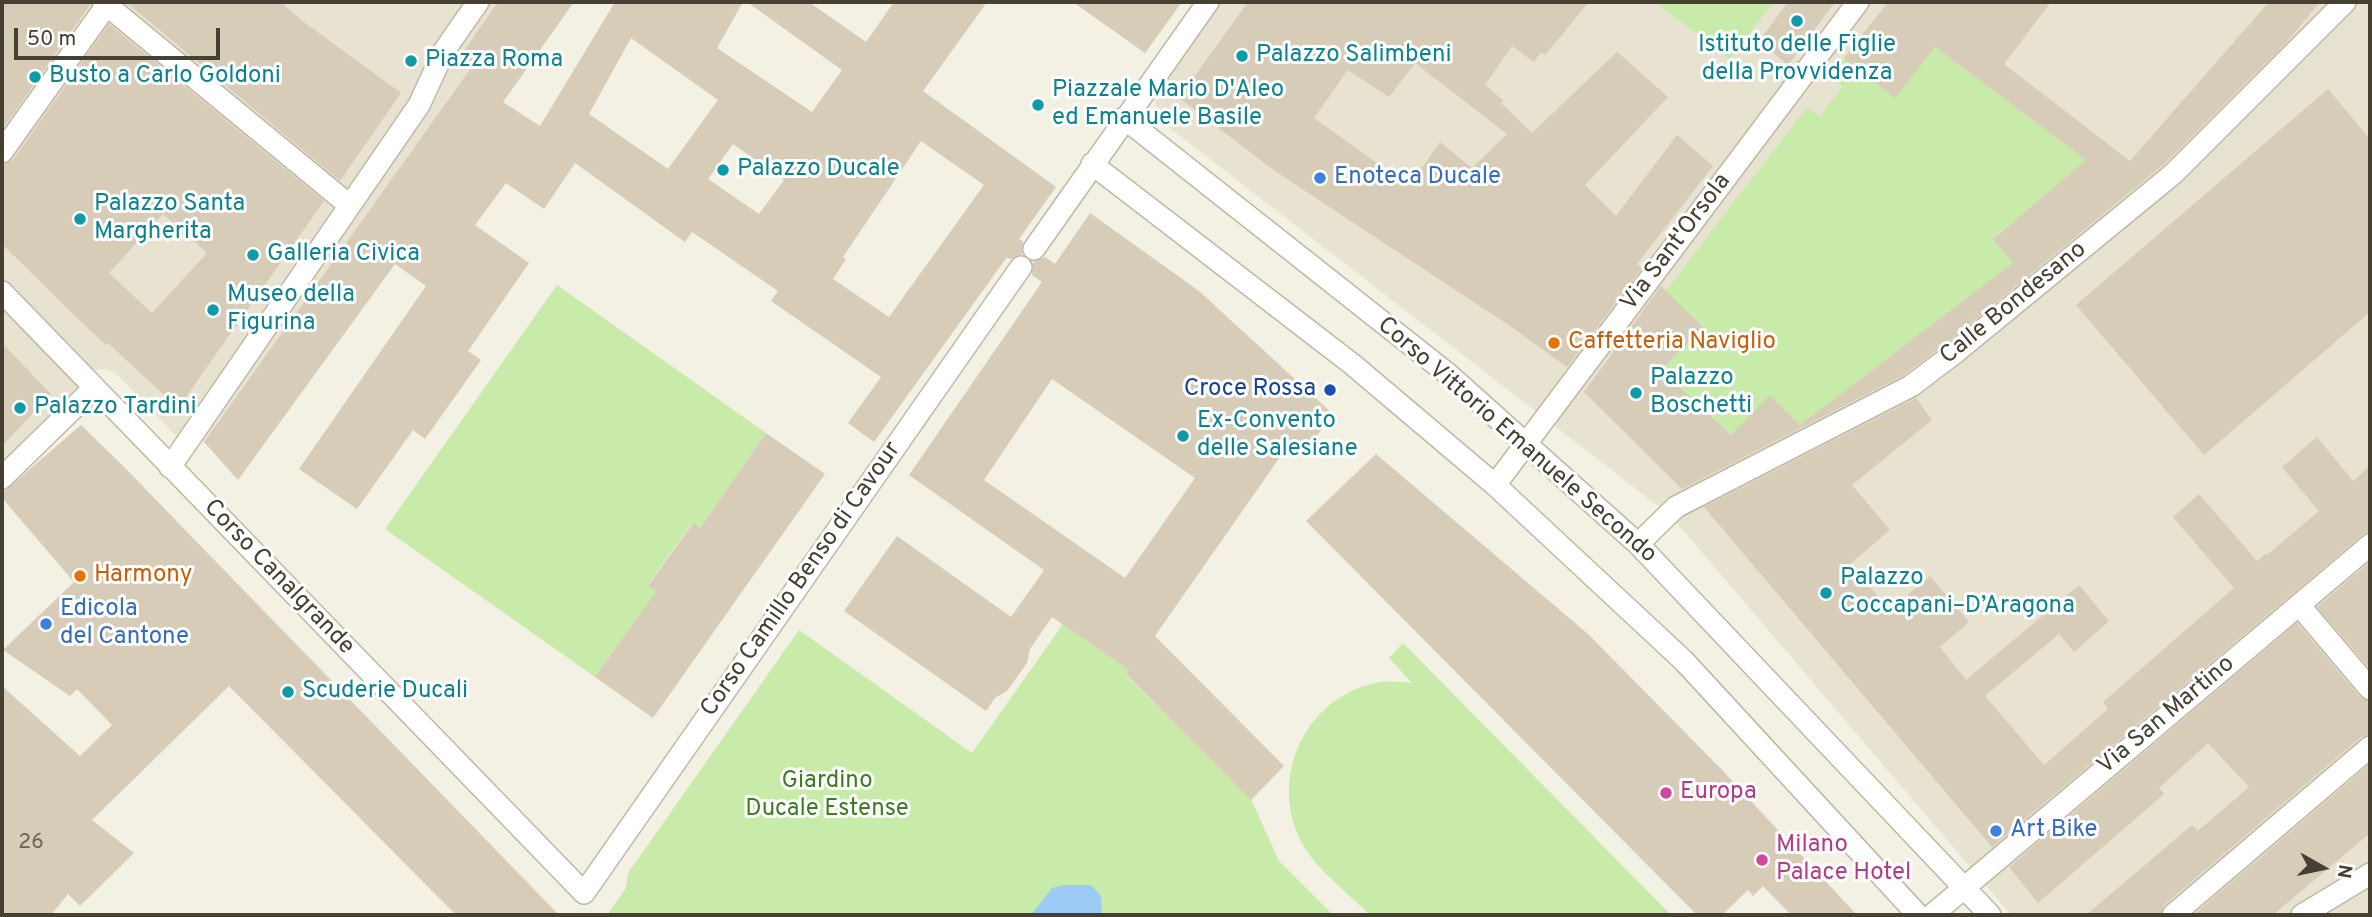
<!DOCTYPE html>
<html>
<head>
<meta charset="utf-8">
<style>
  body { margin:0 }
  #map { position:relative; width:2372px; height:917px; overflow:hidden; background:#f3f0e4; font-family:Overpass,sans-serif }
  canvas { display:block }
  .frame { position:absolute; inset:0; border:4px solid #464033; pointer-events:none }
  .north { position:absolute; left:2288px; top:833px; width:70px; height:70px; -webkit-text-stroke:5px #fff; paint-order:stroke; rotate:99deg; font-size:19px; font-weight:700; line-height:28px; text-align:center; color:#464033 }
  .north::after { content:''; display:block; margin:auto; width:24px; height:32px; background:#464033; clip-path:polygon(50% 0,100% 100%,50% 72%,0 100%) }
  .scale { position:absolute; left:14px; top:28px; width:206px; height:32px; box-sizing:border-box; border:4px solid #464033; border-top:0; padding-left:9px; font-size:21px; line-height:24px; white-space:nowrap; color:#464033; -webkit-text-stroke:5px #fff; paint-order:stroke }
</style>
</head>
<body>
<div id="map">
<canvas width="2372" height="917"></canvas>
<div class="frame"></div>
<div class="north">N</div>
<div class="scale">50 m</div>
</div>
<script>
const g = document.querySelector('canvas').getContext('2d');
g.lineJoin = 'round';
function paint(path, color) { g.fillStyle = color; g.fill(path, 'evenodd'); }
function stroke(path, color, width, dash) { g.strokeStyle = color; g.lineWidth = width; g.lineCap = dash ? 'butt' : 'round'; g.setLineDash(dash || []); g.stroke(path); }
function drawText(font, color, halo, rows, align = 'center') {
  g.font = font + ' Overpass,sans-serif'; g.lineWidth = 6; g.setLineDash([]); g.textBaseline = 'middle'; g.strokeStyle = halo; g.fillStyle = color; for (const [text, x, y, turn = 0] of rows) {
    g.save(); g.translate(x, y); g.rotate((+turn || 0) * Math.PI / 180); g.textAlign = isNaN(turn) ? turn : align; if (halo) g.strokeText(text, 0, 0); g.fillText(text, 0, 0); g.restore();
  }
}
const residential = new Path2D(`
  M 2,2 L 511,2 L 505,9 L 497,4 L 460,55 L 473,65 L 204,442 L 184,440 L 175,435 L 115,372 L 102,369 L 94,370 L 88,376 L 2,469 Z
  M 1218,2 L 2370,2 L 2370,915 L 2011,915 L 1671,516 L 1162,122 L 1157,111 L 1155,101 L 1157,91 Z`);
const green = new Path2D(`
  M 1655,2 L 1773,2 L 1730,59 Z
  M 1935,47 L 2086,160 L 1993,238 L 2013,263 L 1800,425 L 1770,395 L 1731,435 L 1661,370 L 1703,327 L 1666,291 L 1807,107 L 1820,116 L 1843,86 L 1830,77 L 1844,58 Z
  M 557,285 L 766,433 L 700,528 L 692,523 L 648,585 L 656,591 L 595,677 L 385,529 Z
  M 1063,624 L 1129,670 L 1126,675 L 1251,799 L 1279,861 L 1333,915 L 607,915 L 626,888 L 628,873 L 799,630 L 972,753 Z
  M 1403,643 L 1671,915 L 1370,915 C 1353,898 1322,873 1309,854 C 1264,790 1299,700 1375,683 C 1387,680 1400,682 1412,683 L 1389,658 Z`);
const water = new Path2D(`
  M 1063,885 L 1091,885 L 1101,896 L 1102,915 L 1031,915 L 1052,888 Z`);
const building = new Path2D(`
  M 2,2 L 89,2 L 90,5 L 2,130 Z
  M 126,2 L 281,2 L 301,20 L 401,93 L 340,181 Z
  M 498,2 L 574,2 L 503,102 L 540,126 L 615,2 L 743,2 L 717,48 L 812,112 L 842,70 L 747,2 L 809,2 L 866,42 L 894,2 L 987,2 L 923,91 L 1056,187 L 1019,239 L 1023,241 L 1022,254 L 1010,259 L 1007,257 L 874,442 L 848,423 L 881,377 L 771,301 L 778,291 L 692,232 L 685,242 L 575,163 L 544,209 L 506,183 L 475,225 L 529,263 L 468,351 L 481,360 L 425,439 L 413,430 L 357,509 L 299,469 L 426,286 L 395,264 L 238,480 L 204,442 L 473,65 L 460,56 ZM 631,38 L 718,100 L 668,169 L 589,114 ZM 921,141 L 984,185 L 889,317 L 833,279 L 846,259 L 843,257 ZM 733,144 L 784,180 L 759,214 L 708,179 Z
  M 1073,2 L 1182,2 L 1145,53 Z
  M 1248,2 L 1589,2 L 1545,55 L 1541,52 L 1534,62 L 1512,46 L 1485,85 L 1504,101 L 1501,103 L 1532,133 L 1617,52 L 1668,97 L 1585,185 L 1616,216 L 1677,135 L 1713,166 L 1637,264 L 1642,268 L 1567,367 L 1513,328 L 1275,171 L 1179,98 ZM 1415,63 L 1507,134 L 1472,168 L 1440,142 L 1409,186 L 1314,118 L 1348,70 L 1389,97 Z
  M 1788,2 L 1835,2 L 1788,65 L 1759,41 Z
  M 1888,2 L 2051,2 L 2004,64 L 2130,161 L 2269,2 L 2320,2 L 2285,44 L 2164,164 L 1948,342 L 1904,375 L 1682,489 L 1584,392 L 1661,286 L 1703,327 L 1661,370 L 1731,435 L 1770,395 L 1800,425 L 2013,263 L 1993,239 L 2086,160 L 1935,47 L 1895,98 L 1844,58 Z
  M 109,24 L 324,201 L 178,408 L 108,343 L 106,345 L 73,314 L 2,244 L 2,165 L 13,160 ZM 163,214 L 207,253 L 152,313 L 109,273 Z
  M 2328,89 L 2370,139 L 2370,312 L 2204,455 L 2076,305 Z
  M 1090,213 L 1199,291 L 1334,415 L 1298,458 L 1287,447 L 1155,636 L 1284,766 L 1251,800 L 1126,674 L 1129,670 L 1052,617 L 1030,649 L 1027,663 L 1007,691 L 995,698 L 986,711 L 844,611 L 897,536 L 1011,617 L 1044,570 L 909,475 L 1042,282 L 1032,275 L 1033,262 L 1045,257 L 1055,264 ZM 1052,379 L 1195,478 L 1125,578 L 984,480 Z
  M 2,343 L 51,394 L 2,446 Z
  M 1916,398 L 1932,420 L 1852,485 L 1890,530 L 1850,564 L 1890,610 L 1930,576 L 1969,622 L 1940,647 L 1966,680 L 2079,585 L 2109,621 L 2074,652 L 2059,634 L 1985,696 L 2044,765 L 2108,709 L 2103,702 L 2234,588 L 2173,517 L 2199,494 L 2257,561 L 2265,554 L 2267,555 L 2319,511 L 2282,467 L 2317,437 L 2353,481 L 2370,466 L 2370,532 L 2362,535 L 1992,847 L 1704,507 Z
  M 81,425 L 126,469 L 559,915 L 456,915 L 229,686 L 92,820 L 134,853 L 80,906 L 68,894 L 51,915 L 2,915 L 2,686 L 80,756 L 112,725 L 77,689 L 70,696 L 3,650 L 74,582 L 2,498 L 2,493 Z
  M 766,433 L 825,474 L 653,718 L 595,677 L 656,591 L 648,586 L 693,523 L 700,528 Z
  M 1376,454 L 1588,634 L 1723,771 L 1857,915 L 1791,915 L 1763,886 L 1753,896 L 1748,890 L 1722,915 L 1697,915 L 1306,521 Z
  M 2370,562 L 2370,669 L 2317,607 Z
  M 2297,623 L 2360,697 L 2370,702 L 2370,734 L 2361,737 L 2164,905 L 2160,915 L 2086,915 L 2192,825 L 2198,831 L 2249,787 L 2208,743 L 2159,788 L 2164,794 L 2038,903 L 2009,867 Z
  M 2370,764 L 2370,833 L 2273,915 L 2193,915 Z`);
const street = new Path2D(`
  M 103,2 L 349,205
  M 1124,118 L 1448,374 L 1638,544 L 1990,915
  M 2,152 L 109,2
  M 1092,164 L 1352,364 L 1495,485 L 1684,661 L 1918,915
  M 1034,249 L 1208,2
  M 2,292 L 584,893 L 1021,267
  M 170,467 L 419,105 L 444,51 L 478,2
  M 2,478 L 94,388
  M 1495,485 L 1858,2
  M 1638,544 L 1676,507 L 1911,386 L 1956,352 L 2173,174 L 2345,2
  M 2299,605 L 2370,689
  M 1932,915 L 2370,545
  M 2173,915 L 2370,747
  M 2302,915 L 2370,874`);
const markers = [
  [1797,21,7,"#0f9aa8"],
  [1242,56,7,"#0f9aa8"],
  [411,61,7,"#0f9aa8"],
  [35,77,7,"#0f9aa8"],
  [1038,105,7,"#0f9aa8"],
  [723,170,7,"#0f9aa8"],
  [1320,178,7,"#3f7fe0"],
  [80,219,7,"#0f9aa8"],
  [253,255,7,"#0f9aa8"],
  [213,310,7,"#0f9aa8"],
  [1554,343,7,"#e8710a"],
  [1330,390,7,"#1a4fb4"],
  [1636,393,7,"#0f9aa8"],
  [20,408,7,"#0f9aa8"],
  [1183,436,7,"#0f9aa8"],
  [80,576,7,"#e8710a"],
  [1826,593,7,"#0f9aa8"],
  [46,624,7,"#3f7fe0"],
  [288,692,7,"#0f9aa8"],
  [1666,793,7,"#d1479c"],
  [1996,831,7,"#3f7fe0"],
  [1762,860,7,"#d1479c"]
];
const numberNames = [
  ["26",31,844]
];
const cultureNames = [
  ["Istituto delle Figlie",1797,46,"center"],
  ["della Provvidenza",1797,74,"center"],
  ["Palazzo Salimbeni",1256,56],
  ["Piazza Roma",425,61],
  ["Busto a Carlo Goldoni",49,77],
  ["Piazzale Mario D'Aleo",1052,91],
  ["ed Emanuele Basile",1052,119],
  ["Palazzo Ducale",737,170],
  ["Palazzo Santa",94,205],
  ["Margherita",94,233],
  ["Galleria Civica",267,255],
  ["Museo della",227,296],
  ["Figurina",227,324],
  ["Palazzo",1650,379],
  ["Boschetti",1650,407],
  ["Palazzo Tardini",34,408],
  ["Ex-Convento",1197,422],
  ["delle Salesiane",1197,450],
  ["Palazzo",1840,579],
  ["Coccapani–D’Aragona",1840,607],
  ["Scuderie Ducali",302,692]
];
const shopNames = [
  ["Enoteca Ducale",1334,178],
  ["Edicola",60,610],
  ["del Cantone",60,638],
  ["Art Bike",2010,831]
];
const streetNames = [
  ["Via Sant'Orsola",1677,243,-53],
  ["Calle Bondesano",2014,304,-39],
  ["Corso Vittorio Emanuele Secondo",1516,441,41],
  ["Corso Canalgrande",278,578,46],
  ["Corso Camillo Benso di Cavour",802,580,-55],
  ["Via San Martino",2167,716,-40]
];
const foodNames = [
  ["Caffetteria Naviglio",1568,343],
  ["Harmony",94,576]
];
const transitNames = [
  ["Croce Rossa",1316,390]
];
const parkNames = [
  ["Giardino",827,782],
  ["Ducale Estense",827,810]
];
const hotelNames = [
  ["Europa",1680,793],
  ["Milano",1776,846],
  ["Palace Hotel",1776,874]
];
paint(residential, '#e8e2d1');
paint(green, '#c9eba9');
paint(water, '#9bcaf5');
paint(building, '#d6ccb8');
stroke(street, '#bfb8a6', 24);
stroke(street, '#fff', 21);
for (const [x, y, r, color] of markers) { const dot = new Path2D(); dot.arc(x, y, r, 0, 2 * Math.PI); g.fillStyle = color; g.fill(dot); stroke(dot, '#fff', 2.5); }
drawText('21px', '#6a6354', null, numberNames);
drawText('24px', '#0d838f', '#fff', cultureNames, 'left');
drawText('24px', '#366cbe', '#fff', shopNames, 'left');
drawText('24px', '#464033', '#fff', streetNames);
drawText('24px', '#c56008', '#fff', foodNames, 'left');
drawText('24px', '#164399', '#fff', transitNames, 'right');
drawText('24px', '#3e7b23', '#fff', parkNames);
drawText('24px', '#b23c85', '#fff', hotelNames, 'left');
</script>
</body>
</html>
